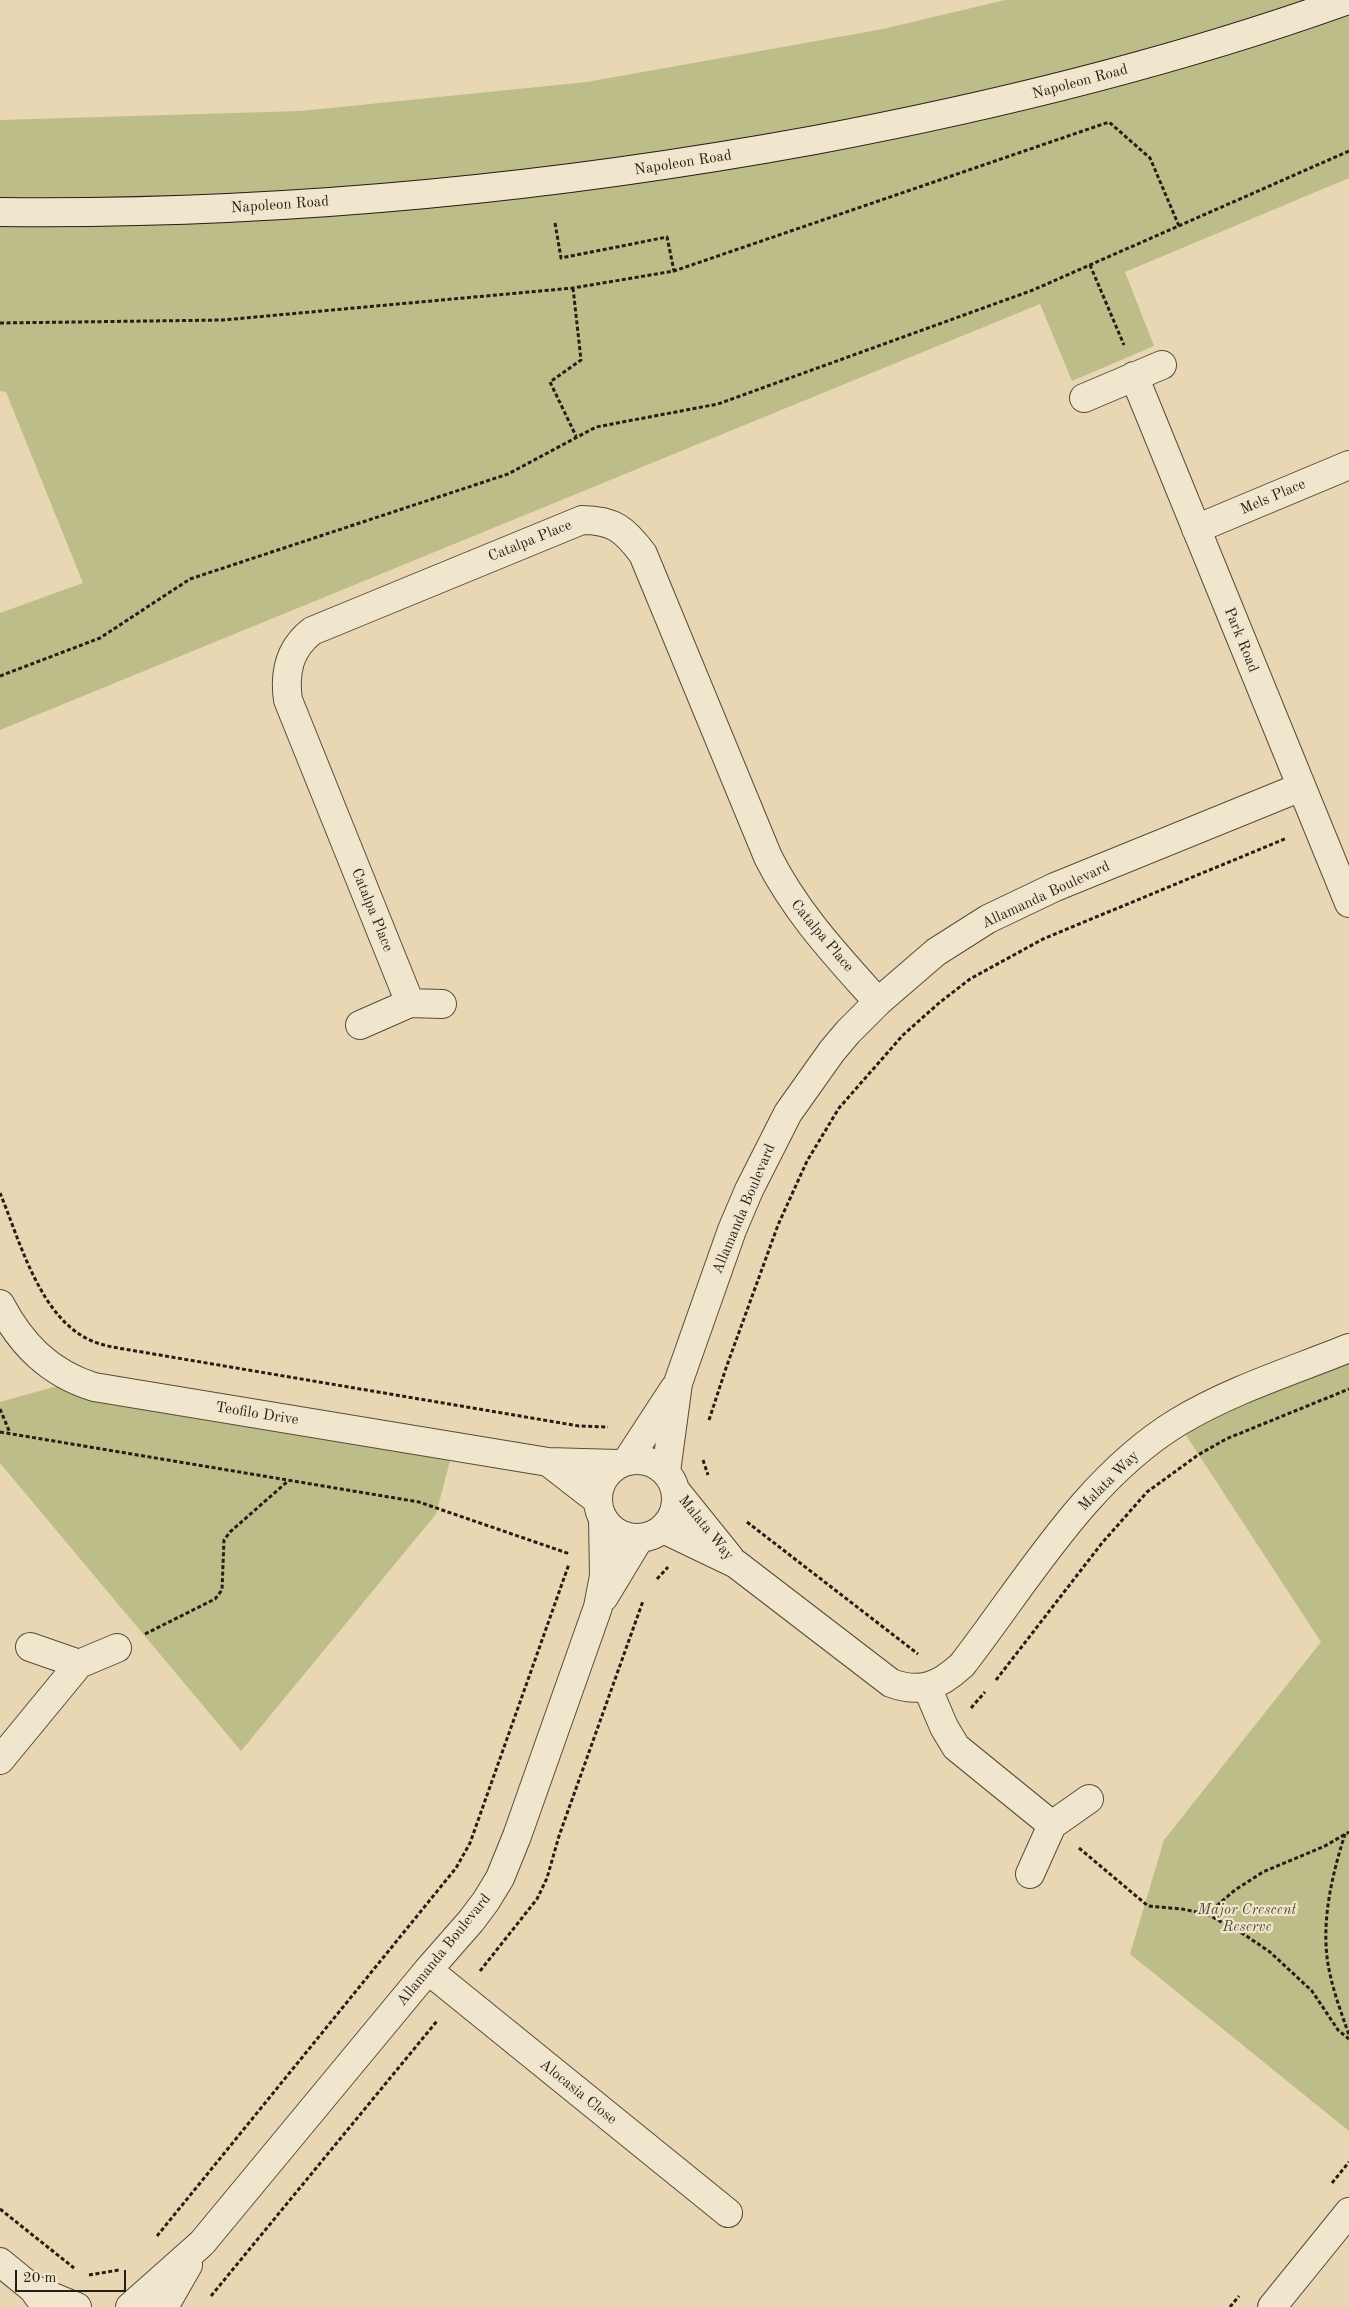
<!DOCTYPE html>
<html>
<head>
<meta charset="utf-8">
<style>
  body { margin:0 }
  #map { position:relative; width:1349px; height:2307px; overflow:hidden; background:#e8d7b2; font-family:"Old Standard TT",serif }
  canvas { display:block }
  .scale { position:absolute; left:15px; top:2270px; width:111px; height:22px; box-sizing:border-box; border:2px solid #281d16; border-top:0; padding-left:6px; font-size:15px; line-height:18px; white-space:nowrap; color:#281d16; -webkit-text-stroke:4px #f0e5cd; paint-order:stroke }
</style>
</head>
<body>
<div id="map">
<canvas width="1349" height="2307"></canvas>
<div class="scale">20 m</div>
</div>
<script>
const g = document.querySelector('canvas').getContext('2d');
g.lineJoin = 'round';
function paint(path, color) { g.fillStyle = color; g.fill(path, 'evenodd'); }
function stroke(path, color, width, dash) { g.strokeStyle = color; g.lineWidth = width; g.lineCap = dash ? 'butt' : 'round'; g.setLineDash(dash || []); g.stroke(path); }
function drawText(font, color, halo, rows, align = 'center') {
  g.font = font + ' "Old Standard TT",serif'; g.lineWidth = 4.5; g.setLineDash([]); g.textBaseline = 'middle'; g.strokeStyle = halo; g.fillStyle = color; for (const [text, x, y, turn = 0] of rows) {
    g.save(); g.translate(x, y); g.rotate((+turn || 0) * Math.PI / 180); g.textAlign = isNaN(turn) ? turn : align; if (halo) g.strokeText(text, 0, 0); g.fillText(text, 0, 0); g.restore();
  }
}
const green = new Path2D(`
  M 1005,0 L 1349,0 L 1349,178 L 1125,272 L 1154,346 L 1072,381 L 1040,304 L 0,730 L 0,613 L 83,583 L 6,392 L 0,391 L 0,120 L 301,111 L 587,82 L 883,29 Z
  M 1349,1348 L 1349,2131 L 1130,1954 L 1164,1840 L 1321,1642 L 1178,1423 Z
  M 75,1381 L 454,1446 L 436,1514 L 241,1751 L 0,1463 L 0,1402 Z`);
const path = new Path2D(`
  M 555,223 L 561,258 L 667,237 L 674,271
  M 1090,265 L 1124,345
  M 573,288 L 581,360 L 550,382 L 576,436
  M 0,323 L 223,320 L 573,288 L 674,271 L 1109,122 L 1150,158 L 1179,226
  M 0,676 L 100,638 L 190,579 L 508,474 L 596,427 L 718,404 L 1033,290 L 1349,151
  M 0,1193 C 20,1241 40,1319 92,1341 C 104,1346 117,1348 130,1350 L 579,1426 L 608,1427
  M 0,1409 L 10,1433
  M 709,1420 L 726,1368 L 778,1225 L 807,1161 L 839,1108 L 903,1035 L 939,1003 L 970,979 L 1043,939 L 1287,838
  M 0,1432 L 419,1502 L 570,1554
  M 703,1460 L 708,1475
  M 747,1522 L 918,1654
  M 657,1579 L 668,1567
  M 145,1634 L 215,1599 L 222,1590 L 224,1540 L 230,1532 L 288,1481
  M 996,1680 L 1102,1543 L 1147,1492 L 1198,1455 L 1226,1439 L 1349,1389
  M 971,1708 L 985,1692
  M 1345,1834 C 1332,1875 1321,1921 1328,1964 C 1332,1988 1341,2012 1349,2035
  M 1079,1848 L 1148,1906 L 1182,1909 L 1207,1914 L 1245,1935 L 1270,1952 L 1312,1991 L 1338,2030 L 1349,2039
  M 1207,1914 L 1235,1890 L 1263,1872 L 1323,1847 L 1349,1832
  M 480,1971 L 537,1899 L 547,1878 L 559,1836 L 643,1601
  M 1332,2183 L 1349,2162
  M 0,2209 L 74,2268
  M 157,2236 L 456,1868 L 470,1843 L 569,1564
  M 89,2275 L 119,2270
  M 211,2296 L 437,2021
  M 1230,2307 L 1239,2296`);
const minor = new Path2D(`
  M 1134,376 L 1349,903
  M 1084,398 L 1162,365
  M 1196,529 L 1349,465
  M 410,1003 L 288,700 C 284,672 289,649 312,631 L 582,520 C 614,520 625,530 643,554 L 768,857 C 796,913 837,956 878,1002
  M 360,1025 L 410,1003 L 442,1004
  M 0,1304 C 21,1344 49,1373 94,1387 L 548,1462 L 618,1464
  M598 1499a39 39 0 1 1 78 0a39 39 0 1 1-78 0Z
  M 627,1461 L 674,1389
  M 548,1462 L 597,1500
  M 666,1472 L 678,1383 L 732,1230 L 749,1190 L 788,1113 L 832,1051 L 848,1032 L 878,1002 L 936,952 L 988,919 L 1055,887 L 1301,787
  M 676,1491 L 730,1558
  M 663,1529 L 736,1564 L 891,1683 C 921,1694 939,1686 962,1665 C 1027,1581 1086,1478 1178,1422 C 1231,1390 1292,1371 1349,1348
  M 604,1597 L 639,1539
  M 30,1647 L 79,1664 L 117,1648
  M 927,1687 L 944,1727 L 956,1747 L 1052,1825
  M 0,1760 L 79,1664
  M 1030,1874 L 1052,1825 L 1089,1799
  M 428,1970 L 728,2213
  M 0,2262 L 33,2289 L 46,2307
  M 33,2289 L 77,2307
  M 130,2307 L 202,2243 L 428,1970 L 471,1921 L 486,1901 L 500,1878 L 517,1836 L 598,1607 L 604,1576 L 603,1519
  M 164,2307 L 188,2265
  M 1272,2307 L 1349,2212`);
const secondary = new Path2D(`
  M 0,212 C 273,215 547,189 815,140 C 996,106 1175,62 1348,0`);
const streetNames = [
  ["Napoleon Road",1080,82,-15],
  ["Napoleon Road",683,163,-9],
  ["Napoleon Road",280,205,-4],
  ["Mels Place",1273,497,-23],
  ["Catalpa Place",530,541,-22],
  ["Park Road",1241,640,68],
  ["Allamanda Boulevard",1046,895,-25],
  ["Catalpa Place",372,910,68],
  ["Catalpa Place",822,936,50],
  ["Allamanda Boulevard",744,1209,-67],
  ["Teofilo Drive",257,1414,9],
  ["Malata Way",1109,1481,-45],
  ["Malata Way",706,1528,51],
  ["Allamanda Boulevard",444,1950,-51],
  ["Alocasia Close",578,2092,39]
];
const parkNames = [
  ["Major Crescent",1247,1910],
  ["Reserve",1247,1927]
];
paint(green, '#bcbd88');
stroke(minor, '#584c3d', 30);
stroke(secondary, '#281d16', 30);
stroke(path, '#281d16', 3, [4, 2.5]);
stroke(minor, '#f0e5cd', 28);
stroke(secondary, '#f0e5cd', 28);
drawText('15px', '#281d16', '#f0e5cd', streetNames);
drawText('italic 15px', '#544d38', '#f0e5cd', parkNames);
</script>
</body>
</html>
